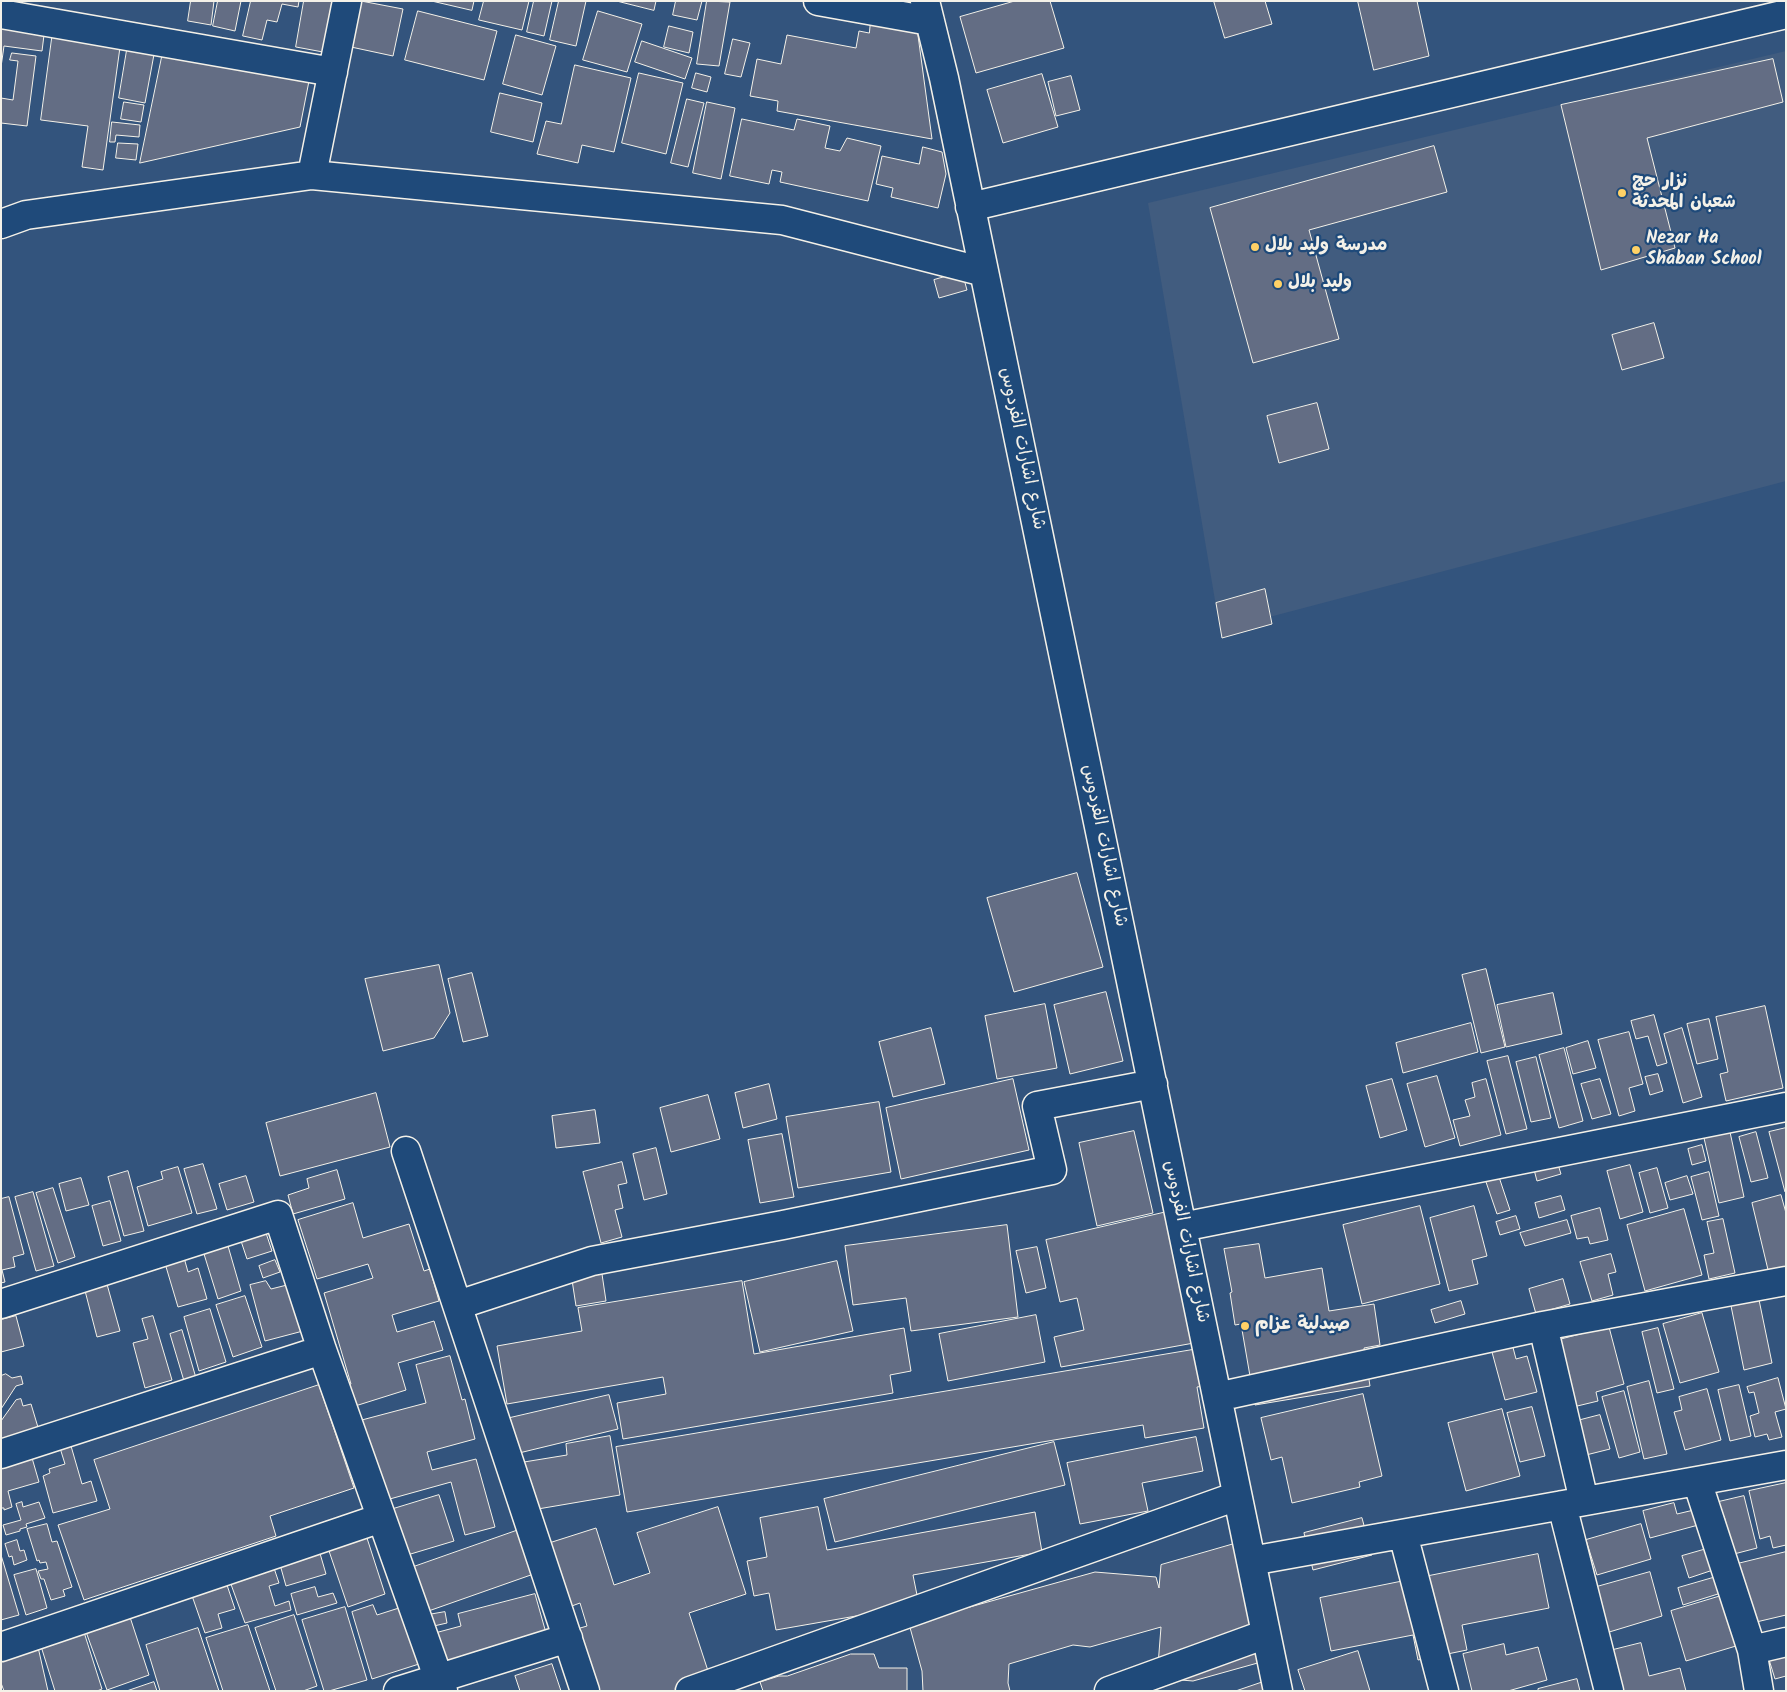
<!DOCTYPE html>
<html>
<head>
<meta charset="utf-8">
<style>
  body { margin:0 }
  #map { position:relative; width:1787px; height:1692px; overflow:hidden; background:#33547d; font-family:Kalam,sans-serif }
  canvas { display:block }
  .frame { position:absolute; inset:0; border:2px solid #f4f1e8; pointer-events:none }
</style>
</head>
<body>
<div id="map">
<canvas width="1787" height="1692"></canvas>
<div class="frame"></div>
</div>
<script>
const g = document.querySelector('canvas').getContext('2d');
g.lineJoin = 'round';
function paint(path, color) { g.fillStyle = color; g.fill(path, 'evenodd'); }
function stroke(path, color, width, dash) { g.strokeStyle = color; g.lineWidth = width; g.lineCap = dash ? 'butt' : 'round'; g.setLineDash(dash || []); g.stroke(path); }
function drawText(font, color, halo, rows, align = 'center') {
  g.font = font + ' Kalam,"Playpen Sans Arabic",sans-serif'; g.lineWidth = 4.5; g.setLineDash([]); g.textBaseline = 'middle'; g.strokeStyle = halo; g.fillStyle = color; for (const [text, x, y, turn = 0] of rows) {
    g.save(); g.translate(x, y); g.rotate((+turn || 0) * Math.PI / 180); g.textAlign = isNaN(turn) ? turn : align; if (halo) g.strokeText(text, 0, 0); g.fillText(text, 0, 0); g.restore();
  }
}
const built = new Path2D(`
  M 1786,51 L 1786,481 L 1220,630 L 1148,203 Z`);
const building = new Path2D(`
  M 191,1 L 214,1 L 211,25 L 188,21 Z
  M 218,1 L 241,1 L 235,31 L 213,26 Z
  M 251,1 L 299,1 L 298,7 L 282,4 L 277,22 L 267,20 L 262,40 L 243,36 Z
  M 304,1 L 332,1 L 323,52 L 296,47 Z
  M 361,1 L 403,9 L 393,56 L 351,47 Z
  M 432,1 L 474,1 L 472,10 Z
  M 484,1 L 529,1 L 522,30 L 479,20 Z
  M 534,1 L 552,1 L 544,36 L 527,32 Z
  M 559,1 L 586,1 L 576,46 L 550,40 Z
  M 617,1 L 656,1 L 654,10 Z
  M 676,1 L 702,1 L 697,20 L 673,15 Z
  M 707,1 L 730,2 L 719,66 L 697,64 Z
  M 1015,1 L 1050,1 L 1064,48 L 976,73 L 960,17 Z
  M 1214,1 L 1265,1 L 1272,24 L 1225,38 Z
  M 1358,1 L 1417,1 L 1429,56 L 1374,70 Z
  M 418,11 L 497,31 L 484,80 L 405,60 Z
  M 598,11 L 642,24 L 627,72 L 583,60 Z
  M 1,20 L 45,27 L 42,51 L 4,46 L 1,67 Z
  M 871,20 L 917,28 L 932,139 L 777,111 L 778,101 L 750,96 L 757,59 L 781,64 L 787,35 L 856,48 L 859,31 L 869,33 Z
  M 669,26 L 693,32 L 689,53 L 664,47 Z
  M 53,31 L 121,40 L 103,170 L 82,167 L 88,126 L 41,120 Z
  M 516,35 L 556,46 L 542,95 L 503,84 Z
  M 733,39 L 750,43 L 741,77 L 725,74 Z
  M 642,41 L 692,58 L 685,79 L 635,62 Z
  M 128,44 L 155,49 L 145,103 L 119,98 Z
  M 163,52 L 309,81 L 300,127 L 140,163 Z
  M 12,53 L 36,56 L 27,126 L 1,123 L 1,98 L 13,100 L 18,61 L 10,60 Z
  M 1773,59 L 1783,102 L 1647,138 L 1675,248 L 1601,270 L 1561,105 Z
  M 575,65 L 631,78 L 614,152 L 582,145 L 578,163 L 537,154 L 546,121 L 561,124 Z
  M 639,73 L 683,83 L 666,154 L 622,143 Z
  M 696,73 L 711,77 L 707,92 L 692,88 Z
  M 1042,74 L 1058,127 L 1003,143 L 987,90 Z
  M 1071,76 L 1080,110 L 1056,116 L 1048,82 Z
  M 500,93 L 542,103 L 533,142 L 491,132 Z
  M 687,99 L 704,103 L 688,167 L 671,163 Z
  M 124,102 L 144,105 L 141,122 L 121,119 Z
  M 707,102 L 735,108 L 721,179 L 693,173 Z
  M 742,119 L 794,130 L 797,119 L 830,126 L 825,148 L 840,151 L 847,138 L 881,146 L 868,201 L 780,182 L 782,172 L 772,170 L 769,184 L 730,176 Z
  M 112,122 L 140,125 L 139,137 L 116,135 L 115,142 L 110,142 Z
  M 118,143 L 138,144 L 136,160 L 116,158 Z
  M 1434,146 L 1447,192 L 1309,230 L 1339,339 L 1253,363 L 1210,208 Z
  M 923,147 L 942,152 L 946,174 L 938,208 L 891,197 L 893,188 L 876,184 L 882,156 L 919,164 Z
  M 962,272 L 967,290 L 939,298 L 934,280 Z
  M 1654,323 L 1664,358 L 1622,370 L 1612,335 Z
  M 1317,403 L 1329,449 L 1279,463 L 1267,416 Z
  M 1265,589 L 1272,624 L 1222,638 L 1216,603 Z
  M 1077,873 L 1103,967 L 1014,992 L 987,898 Z
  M 439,965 L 450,1013 L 434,1038 L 383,1051 L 365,979 Z
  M 1486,969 L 1505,1047 L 1481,1053 L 1462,975 Z
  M 472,973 L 488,1036 L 463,1042 L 448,979 Z
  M 1106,992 L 1123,1061 L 1070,1074 L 1054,1005 Z
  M 1553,993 L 1562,1034 L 1506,1047 L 1497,1005 Z
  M 1045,1004 L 1057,1068 L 997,1079 L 985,1016 Z
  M 1765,1006 L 1783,1088 L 1726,1101 L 1720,1074 L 1728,1072 L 1716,1017 Z
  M 1654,1015 L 1667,1063 L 1657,1066 L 1648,1036 L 1636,1039 L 1631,1021 Z
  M 1709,1019 L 1718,1059 L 1697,1064 L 1687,1024 Z
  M 1471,1023 L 1478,1052 L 1403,1073 L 1396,1043 Z
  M 931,1028 L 945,1084 L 893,1097 L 879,1042 Z
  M 1682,1028 L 1702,1097 L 1683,1103 L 1664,1034 Z
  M 1629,1032 L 1643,1084 L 1629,1088 L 1635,1111 L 1619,1116 L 1598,1040 Z
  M 1588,1041 L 1596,1068 L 1573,1074 L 1566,1048 Z
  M 1564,1048 L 1583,1121 L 1559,1128 L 1539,1055 Z
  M 1508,1056 L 1527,1129 L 1506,1134 L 1487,1061 Z
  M 1536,1057 L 1551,1118 L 1531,1122 L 1516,1062 Z
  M 1658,1074 L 1663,1091 L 1650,1095 L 1645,1077 Z
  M 1437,1076 L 1455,1138 L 1425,1147 L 1407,1084 Z
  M 1013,1079 L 1029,1150 L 901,1179 L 886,1108 Z
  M 1392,1079 L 1407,1130 L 1380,1138 L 1366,1086 Z
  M 1486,1079 L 1501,1135 L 1460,1146 L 1453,1120 L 1470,1116 L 1465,1100 L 1475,1097 L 1472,1083 Z
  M 1600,1079 L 1611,1114 L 1592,1119 L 1581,1084 Z
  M 769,1084 L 777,1119 L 743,1128 L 735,1093 Z
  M 376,1093 L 390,1147 L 280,1176 L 266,1123 Z
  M 708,1095 L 720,1139 L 671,1152 L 660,1108 Z
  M 879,1102 L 891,1172 L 798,1188 L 786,1117 Z
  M 595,1110 L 600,1143 L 556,1148 L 552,1116 Z
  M 1786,1128 L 1786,1192 L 1785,1192 L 1769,1132 Z
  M 1134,1131 L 1153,1213 L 1097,1226 L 1079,1143 Z
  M 1730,1132 L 1744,1197 L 1719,1203 L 1704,1138 Z
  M 1756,1132 L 1768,1178 L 1751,1182 L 1739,1137 Z
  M 782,1134 L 794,1197 L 760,1203 L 748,1140 Z
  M 1702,1145 L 1706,1161 L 1692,1165 L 1688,1149 Z
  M 656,1148 L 667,1194 L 644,1200 L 633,1154 Z
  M 1555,1155 L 1561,1174 L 1537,1181 L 1532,1162 Z
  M 622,1162 L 627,1183 L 618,1185 L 623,1208 L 615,1210 L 622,1237 L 601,1243 L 583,1172 Z
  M 203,1164 L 217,1209 L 197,1214 L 184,1169 Z
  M 1630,1165 L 1643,1212 L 1620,1219 L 1607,1171 Z
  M 178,1167 L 192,1213 L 148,1226 L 137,1187 L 163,1179 L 161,1172 Z
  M 1657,1168 L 1668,1208 L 1650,1213 L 1639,1173 Z
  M 337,1170 L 345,1199 L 293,1214 L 288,1195 L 309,1188 L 307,1179 Z
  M 128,1171 L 144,1231 L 124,1236 L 108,1177 Z
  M 1709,1172 L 1719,1216 L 1702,1220 L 1691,1177 Z
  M 1498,1174 L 1510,1210 L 1497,1214 L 1485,1179 Z
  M 246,1176 L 254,1202 L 227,1210 L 219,1184 Z
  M 1687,1176 L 1693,1194 L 1670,1200 L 1665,1183 Z
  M 81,1178 L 89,1205 L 66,1211 L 59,1184 Z
  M 53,1188 L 75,1257 L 58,1263 L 36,1193 Z
  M 33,1192 L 54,1266 L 36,1271 L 15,1197 Z
  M 1781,1195 L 1786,1213 L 1786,1270 L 1769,1274 L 1752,1203 Z
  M 1561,1196 L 1565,1210 L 1539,1218 L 1535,1203 Z
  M 9,1197 L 24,1254 L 13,1257 L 15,1267 L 2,1270 L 5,1282 L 1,1283 L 1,1199 Z
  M 110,1201 L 121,1241 L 103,1246 L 92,1206 Z
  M 353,1203 L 363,1238 L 409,1224 L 424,1271 L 430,1269 L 439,1301 L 392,1315 L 397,1332 L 434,1321 L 443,1350 L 398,1363 L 406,1390 L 352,1407 L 345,1386 L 351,1384 L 324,1293 L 373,1278 L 368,1264 L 317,1279 L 298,1220 Z
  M 1420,1206 L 1440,1284 L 1362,1304 L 1343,1225 Z
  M 1474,1206 L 1487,1256 L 1472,1260 L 1478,1284 L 1449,1291 L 1430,1218 Z
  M 1184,1208 L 1205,1341 L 1061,1367 L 1054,1337 L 1084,1330 L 1077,1298 L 1060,1302 L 1046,1240 Z
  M 1600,1208 L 1608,1240 L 1590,1244 L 1588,1237 L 1577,1239 L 1571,1216 Z
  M 1684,1209 L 1702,1275 L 1645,1291 L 1627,1225 Z
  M 1516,1216 L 1520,1229 L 1500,1235 L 1496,1222 Z
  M 1723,1219 L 1735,1273 L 1709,1279 L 1704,1255 L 1714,1253 L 1707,1222 Z
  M 1567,1220 L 1571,1233 L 1525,1246 L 1520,1233 Z
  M 1007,1225 L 1018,1317 L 911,1331 L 906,1298 L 853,1305 L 845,1246 Z
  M 266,1233 L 272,1251 L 247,1259 L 241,1241 Z
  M 1259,1244 L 1265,1278 L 1322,1268 L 1329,1311 L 1374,1304 L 1380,1345 L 1364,1348 L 1370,1386 L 1255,1405 L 1241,1324 L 1235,1325 L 1230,1293 L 1232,1292 L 1224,1249 Z
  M 228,1246 L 241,1291 L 218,1299 L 204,1254 Z
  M 1037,1247 L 1046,1288 L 1026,1293 L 1016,1251 Z
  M 183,1254 L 188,1272 L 198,1268 L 207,1299 L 178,1307 L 164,1260 Z
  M 1611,1254 L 1616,1272 L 1608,1274 L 1613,1295 L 1592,1301 L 1580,1262 Z
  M 275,1260 L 280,1272 L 263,1278 L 259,1266 Z
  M 837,1261 L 853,1331 L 760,1352 L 744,1282 Z
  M 602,1274 L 606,1301 L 576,1306 L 572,1280 Z
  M 105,1277 L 120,1331 L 97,1337 L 83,1283 Z
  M 1563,1279 L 1570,1304 L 1536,1314 L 1529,1289 Z
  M 266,1281 L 271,1289 L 291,1284 L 303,1331 L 265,1341 L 250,1285 Z
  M 742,1281 L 754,1354 L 904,1328 L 911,1371 L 890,1375 L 893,1393 L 623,1439 L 617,1403 L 666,1394 L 663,1377 L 507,1404 L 497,1346 L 582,1331 L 578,1308 Z
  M 1757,1290 L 1772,1363 L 1744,1370 L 1729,1296 Z
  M 245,1296 L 262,1347 L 233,1357 L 216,1305 Z
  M 1461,1301 L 1465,1314 L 1435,1323 L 1431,1310 Z
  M 210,1309 L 226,1362 L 199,1371 L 184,1317 Z
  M 1702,1313 L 1719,1372 L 1680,1383 L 1663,1324 Z
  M 1036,1315 L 1045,1362 L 948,1381 L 939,1334 Z
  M 16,1316 L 24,1346 L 1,1352 L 1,1320 Z
  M 153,1316 L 172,1380 L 145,1388 L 133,1343 L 148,1339 L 142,1319 Z
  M 1609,1327 L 1624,1384 L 1596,1392 L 1598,1401 L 1569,1408 L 1551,1342 Z
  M 1658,1328 L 1674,1389 L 1657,1393 L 1642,1332 Z
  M 182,1330 L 196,1378 L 184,1381 L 170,1334 Z
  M 1510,1336 L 1516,1359 L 1527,1356 L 1537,1392 L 1505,1400 L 1489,1341 Z
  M 1204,1348 L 1210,1385 L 1197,1387 L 1204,1428 L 1145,1438 L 1143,1425 L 627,1512 L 616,1447 Z
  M 450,1356 L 462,1400 L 465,1399 L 475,1439 L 427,1452 L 432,1470 L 476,1459 L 495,1527 L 465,1535 L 451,1482 L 379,1502 L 358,1421 L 426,1403 L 416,1365 Z
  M 6,1374 L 12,1378 L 21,1376 L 23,1384 L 16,1386 L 1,1409 L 1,1376 Z
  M 1778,1378 L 1786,1409 L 1775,1412 L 1782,1437 L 1769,1440 L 1767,1434 L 1755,1437 L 1750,1416 L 1759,1413 L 1754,1392 L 1749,1393 L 1747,1387 Z
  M 1649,1381 L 1667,1454 L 1644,1459 L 1627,1387 Z
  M 319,1385 L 354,1488 L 270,1516 L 276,1536 L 84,1600 L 58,1525 L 110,1509 L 94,1460 Z
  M 1739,1385 L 1751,1436 L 1730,1441 L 1718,1390 Z
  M 1707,1389 L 1721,1440 L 1685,1450 L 1674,1412 L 1682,1410 L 1679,1397 Z
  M 1624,1391 L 1640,1452 L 1619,1458 L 1602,1397 Z
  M 1363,1394 L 1382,1476 L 1359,1482 L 1360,1487 L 1292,1503 L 1282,1457 L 1271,1460 L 1261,1418 Z
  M 609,1395 L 618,1429 L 519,1453 L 510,1418 Z
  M 21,1399 L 23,1406 L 31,1404 L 40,1434 L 1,1445 L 1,1421 L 16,1400 Z
  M 1532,1407 L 1545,1456 L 1520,1462 L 1507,1413 Z
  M 1502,1409 L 1520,1476 L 1466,1491 L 1448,1423 Z
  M 1600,1415 L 1610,1449 L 1582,1456 L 1573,1422 Z
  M 610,1436 L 620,1495 L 532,1510 L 524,1462 L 567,1455 L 566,1444 Z
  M 1196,1437 L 1203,1471 L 1142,1483 L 1148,1511 L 1080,1524 L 1067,1463 Z
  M 1054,1442 L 1065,1485 L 835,1542 L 824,1499 Z
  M 64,1446 L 65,1448 L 71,1446 L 82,1484 L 91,1481 L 97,1501 L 53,1513 L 43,1476 L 50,1473 L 49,1469 L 65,1464 L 60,1448 Z
  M 30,1451 L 39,1482 L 8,1491 L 12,1507 L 4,1510 L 4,1508 L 1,1508 L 1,1459 Z
  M 1786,1483 L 1786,1545 L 1773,1548 L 1770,1536 L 1760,1539 L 1749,1491 Z
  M 439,1495 L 454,1541 L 404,1556 L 390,1510 Z
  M 1744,1496 L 1757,1548 L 1734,1554 L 1724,1516 L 1713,1519 L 1710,1504 Z
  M 22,1502 L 23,1507 L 39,1502 L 45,1518 L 26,1524 L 27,1527 L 20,1529 L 20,1531 L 6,1535 L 3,1525 L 21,1520 L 16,1504 Z
  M 1674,1503 L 1677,1514 L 1698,1509 L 1702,1524 L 1650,1538 L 1643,1511 Z
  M 718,1507 L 746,1594 L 689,1613 L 712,1683 L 689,1691 L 591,1691 L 570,1631 L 587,1626 L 580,1603 L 569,1607 L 549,1543 L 596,1528 L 614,1585 L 650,1573 L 637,1533 Z
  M 818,1507 L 827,1550 L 1035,1512 L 1042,1552 L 913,1575 L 919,1605 L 776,1630 L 769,1593 L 754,1596 L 747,1561 L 767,1557 L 760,1518 Z
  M 1362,1518 L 1372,1555 L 1313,1570 L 1304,1533 Z
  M 47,1524 L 52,1542 L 57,1541 L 72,1587 L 63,1590 L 65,1596 L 51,1600 L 44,1579 L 41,1579 L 38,1571 L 48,1569 L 46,1562 L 40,1563 L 39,1560 L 37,1561 L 27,1529 Z
  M 1641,1524 L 1651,1559 L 1597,1575 L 1586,1540 Z
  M 530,1526 L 545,1570 L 420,1614 L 405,1570 Z
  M 366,1535 L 385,1594 L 348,1607 L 328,1548 Z
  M 17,1540 L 20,1551 L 24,1550 L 27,1560 L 14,1565 L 12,1556 L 9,1557 L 5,1544 Z
  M 1234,1544 L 1272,1659 L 1193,1681 L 1157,1678 L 1161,1627 L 1090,1647 L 1073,1645 L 1009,1664 L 1008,1683 L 1010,1691 L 923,1691 L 922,1671 L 909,1624 L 1095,1572 L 1156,1577 L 1159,1588 L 1161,1565 Z
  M 1710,1548 L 1716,1569 L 1689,1578 L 1682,1556 Z
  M 319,1550 L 326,1574 L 286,1586 L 279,1561 Z
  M 1786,1552 L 1786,1615 L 1752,1623 L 1733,1565 Z
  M 1538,1554 L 1549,1608 L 1462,1625 L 1467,1650 L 1418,1660 L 1413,1635 L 1331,1651 L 1320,1598 Z
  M 1,1555 L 19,1615 L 1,1620 Z
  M 272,1562 L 279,1583 L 269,1586 L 275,1606 L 289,1601 L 291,1610 L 245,1623 L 228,1576 Z
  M 36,1569 L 47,1608 L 26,1615 L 14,1575 Z
  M 1650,1572 L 1662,1616 L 1606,1633 L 1593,1588 Z
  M 1716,1577 L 1721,1593 L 1683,1605 L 1678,1588 Z
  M 225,1579 L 235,1609 L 218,1614 L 222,1628 L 205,1633 L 190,1590 Z
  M 315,1587 L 318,1597 L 333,1593 L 337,1603 L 297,1615 L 291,1594 Z
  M 535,1594 L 548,1640 L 429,1672 L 420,1637 L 461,1626 L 458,1614 Z
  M 1721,1596 L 1736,1646 L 1686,1661 L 1671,1611 Z
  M 373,1605 L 377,1615 L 402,1607 L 419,1664 L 372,1679 L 352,1612 Z
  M 345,1607 L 367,1680 L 329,1691 L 324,1691 L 302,1620 Z
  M 445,1612 L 447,1623 L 425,1628 L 422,1616 Z
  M 129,1614 L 149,1675 L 107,1690 L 85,1629 Z
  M 294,1615 L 317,1686 L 303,1691 L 276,1691 L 255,1628 Z
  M 248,1625 L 270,1691 L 223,1691 L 206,1638 Z
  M 198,1628 L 219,1691 L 160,1691 L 146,1645 Z
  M 83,1629 L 102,1689 L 97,1691 L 55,1691 L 40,1643 Z
  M 1641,1643 L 1649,1676 L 1680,1668 L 1686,1691 L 1619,1691 L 1609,1651 Z
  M 1504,1644 L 1506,1655 L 1538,1647 L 1547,1680 L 1508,1691 L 1472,1691 L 1463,1654 Z
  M 38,1647 L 48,1691 L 4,1691 L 1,1683 L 1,1661 Z
  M 1786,1647 L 1786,1676 L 1775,1679 L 1767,1653 Z
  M 1358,1651 L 1370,1691 L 1305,1691 L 1298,1670 Z
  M 851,1654 L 874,1654 L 879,1668 L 907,1668 L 907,1691 L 763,1691 L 760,1682 L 779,1676 L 787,1676 Z
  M 552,1664 L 561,1691 L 520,1691 L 515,1676 Z
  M 1272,1679 L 1276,1691 L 1236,1691 Z
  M 1577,1679 L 1580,1691 L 1538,1691 L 1538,1689 Z
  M 154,1682 L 157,1691 L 127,1691 Z`);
const street = new Path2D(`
  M 818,1 L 930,21
  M 925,1 L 944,78 L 1278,1691
  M 1,14 L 333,72
  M 312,175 L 347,1
  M 970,207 L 1786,14
  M 1,224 L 26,215 L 312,175 L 782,220 L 984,272
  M 406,1151 L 585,1691
  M 1182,1227 L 1786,1107
  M 1,1304 L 278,1215 L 322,1350 L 443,1691
  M 458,1305 L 592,1261 L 783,1225 L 1052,1170 L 1037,1106 L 1153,1084
  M 1543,1326 L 1584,1501
  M 1217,1397 L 1543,1326 L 1786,1281
  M 1,1454 L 322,1350
  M 1697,1481 L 1752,1650 L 1759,1691
  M 1562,1505 L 1609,1691
  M 1403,1534 L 1444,1691
  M 1251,1561 L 1786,1465
  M 1,1647 L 381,1518
  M 1752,1650 L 1786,1642
  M 398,1691 L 568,1638
  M 690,1691 L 1237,1496
  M 1109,1691 L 1266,1634`);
const markers = [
  [1622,193,5,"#ffd166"],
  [1255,247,5,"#ffd166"],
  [1636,250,5,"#ffd166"],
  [1278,284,5,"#ffd166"],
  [1245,1326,5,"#ffd166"]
];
const poiNames = [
  ["نزار حج",1632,183],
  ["شعبان المحدثة",1632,204],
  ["Nezar Ha",1646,240],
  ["Shaban School",1646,261],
  ["مدرسة وليد بلال",1265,247],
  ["وليد بلال",1288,284],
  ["صيدلية عزام",1255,1326]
];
const streetNames = [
  ["شارع اشارات الفردوس",1021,449,78],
  ["شارع اشارات الفردوس",1103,846,78],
  ["شارع اشارات الفردوس",1185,1242,78]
];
paint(built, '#415c7f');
paint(building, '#636d84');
stroke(building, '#f4f1e8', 1);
stroke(street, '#f4f1e8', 31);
stroke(street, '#1f4a7a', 28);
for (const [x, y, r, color] of markers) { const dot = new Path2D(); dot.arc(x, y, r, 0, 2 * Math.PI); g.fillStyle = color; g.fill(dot); stroke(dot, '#1f4a7a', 2); }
drawText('bold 18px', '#f4f1e8', '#1f4a7a', poiNames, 'left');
drawText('18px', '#f4f1e8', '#1f4a7a', streetNames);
</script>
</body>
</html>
